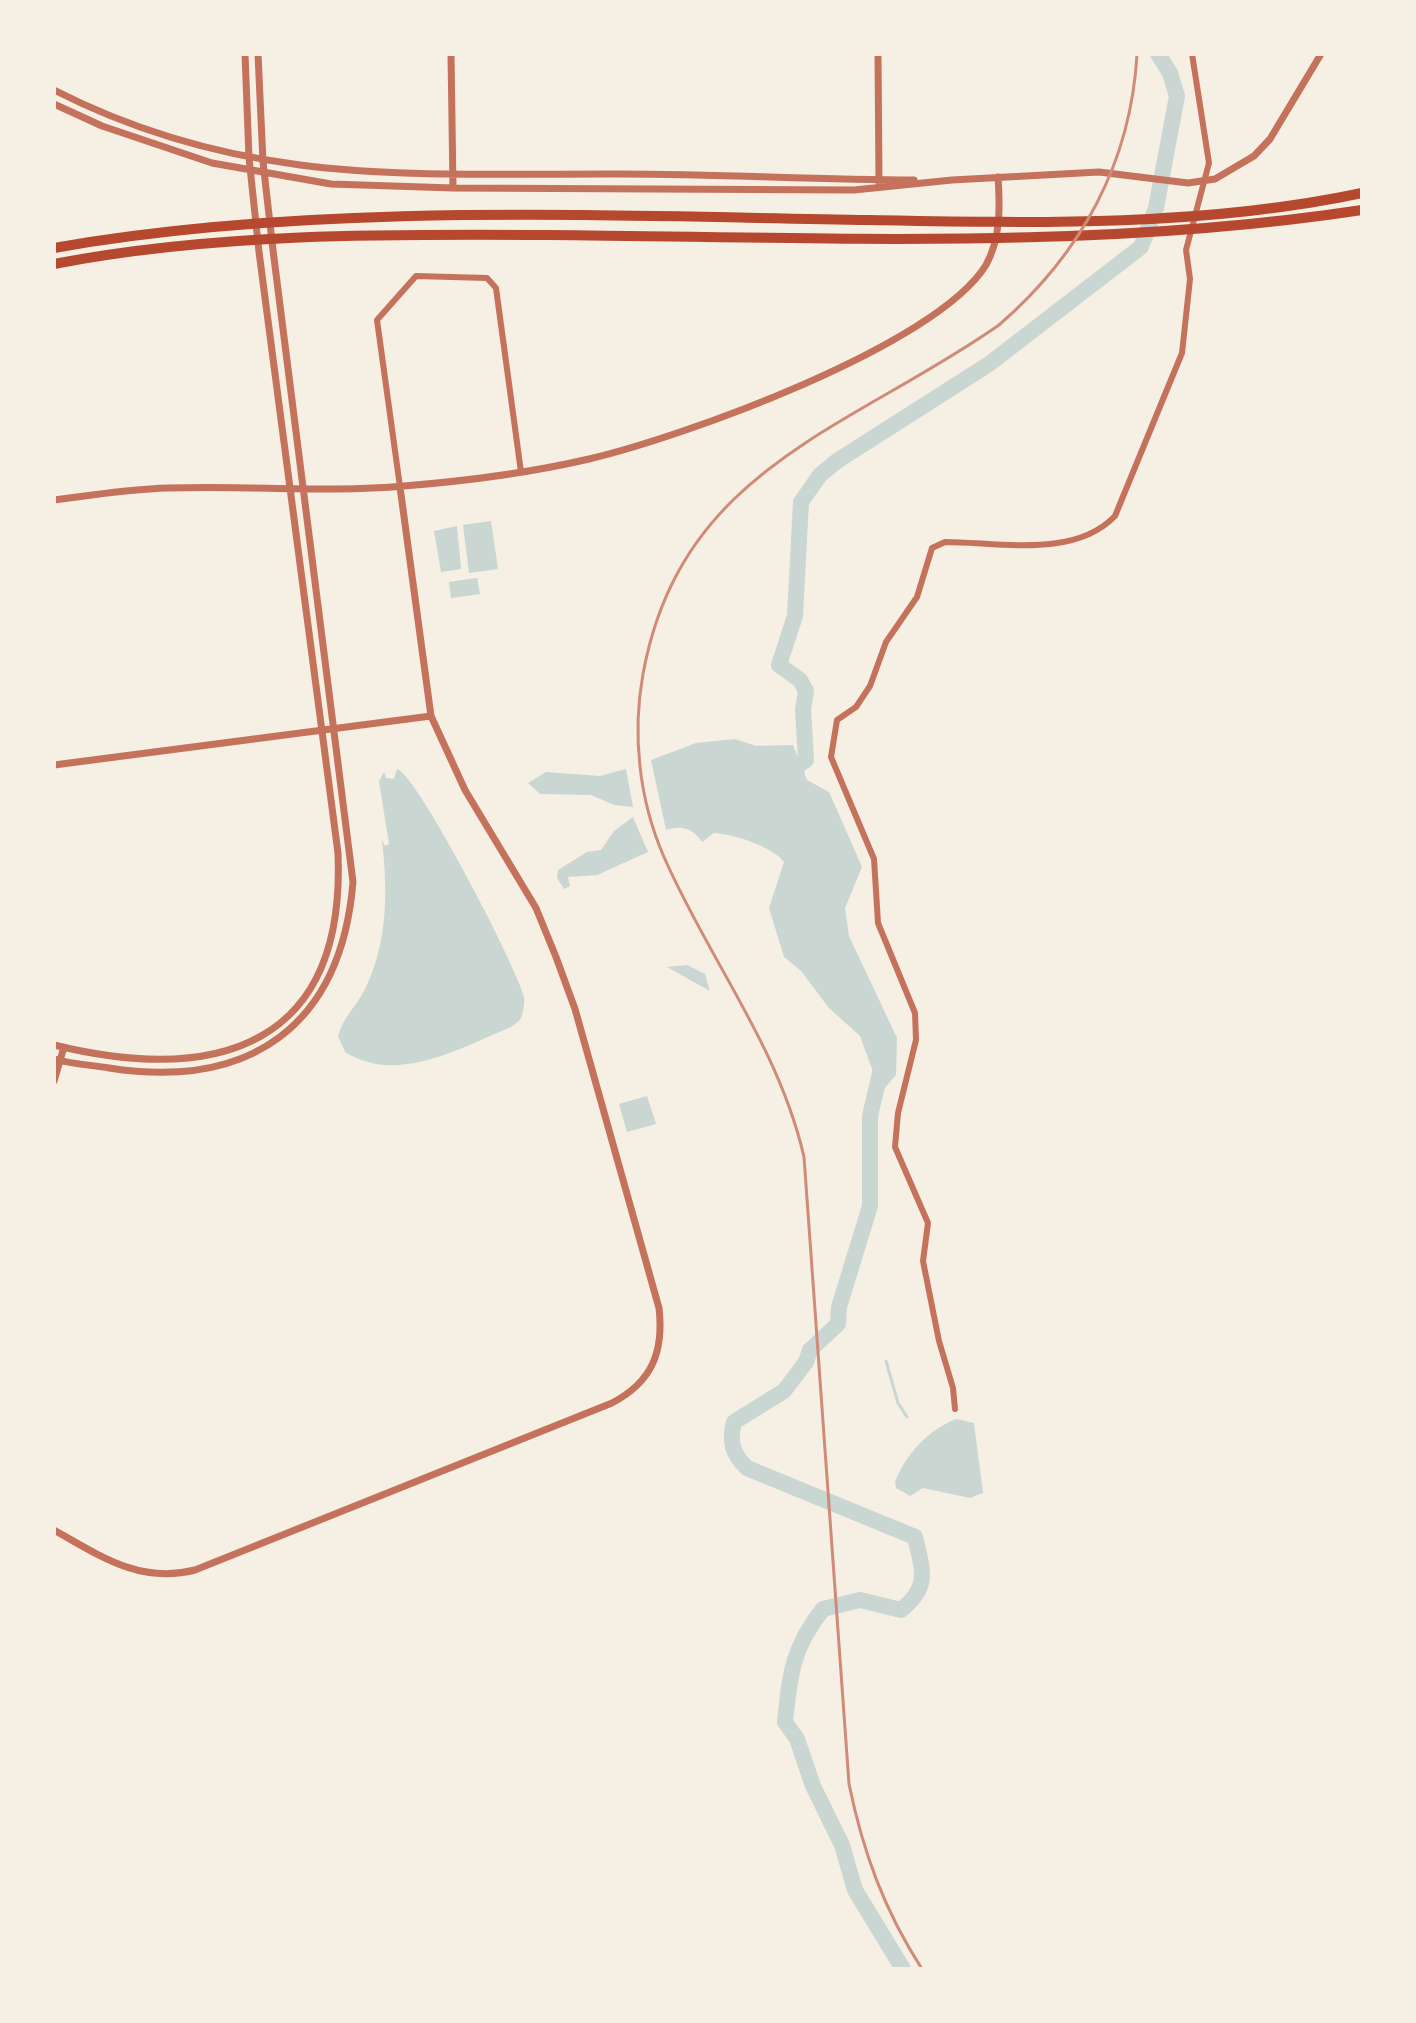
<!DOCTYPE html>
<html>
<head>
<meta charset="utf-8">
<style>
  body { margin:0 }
  #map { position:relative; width:1416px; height:2023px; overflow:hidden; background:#f6efe4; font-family:"Roboto Condensed",sans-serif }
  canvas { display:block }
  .frame { position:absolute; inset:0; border:56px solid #f6efe4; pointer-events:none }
</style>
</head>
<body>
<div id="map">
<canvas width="1416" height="2023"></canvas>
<div class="frame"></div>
</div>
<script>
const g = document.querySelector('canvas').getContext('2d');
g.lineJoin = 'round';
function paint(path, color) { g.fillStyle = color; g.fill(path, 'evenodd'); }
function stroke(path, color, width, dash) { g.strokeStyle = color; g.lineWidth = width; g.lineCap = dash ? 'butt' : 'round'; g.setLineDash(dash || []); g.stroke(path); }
const water = new Path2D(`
  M 491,521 L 498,569 L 469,573 L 463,525 Z
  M 457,526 L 461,569 L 441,572 L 434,531 Z
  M 477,578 L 480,594 L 451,598 L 449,582 Z
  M 735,739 L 756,746 L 793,745 L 807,780 L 829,792 L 862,867 L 845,908 L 849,936 L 897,1038 L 896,1075 L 878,1096 L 870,1093 L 875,1077 L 860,1036 L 829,1008 L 801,971 L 784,957 L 769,908 L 784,862 C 772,846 733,834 714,833 L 702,842 C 693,828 681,825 666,830 L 651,760 L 696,743 Z
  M 397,769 C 416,773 517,967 524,997 C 525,1005 523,1013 520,1020 L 511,1027 C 460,1048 397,1085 345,1052 L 338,1036 C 342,1020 355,1007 363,993 C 388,945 388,892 382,840 L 385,846 L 389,844 L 379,781 L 384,772 L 386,778 L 394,779 Z
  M 626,769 L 633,807 L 614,805 L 591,795 L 540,794 L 528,783 L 546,772 L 600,776 Z
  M 633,817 L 648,852 L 597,875 L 568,877 L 570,886 L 564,889 L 557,878 L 558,870 L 587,852 L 601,850 L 614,831 Z
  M 687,965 L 705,974 L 710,991 L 667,967 Z
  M 647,1096 L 656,1124 L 627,1132 L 619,1104 Z
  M 956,1419 L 974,1423 L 983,1493 L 970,1498 L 923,1488 L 910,1496 L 896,1488 L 895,1482 C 906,1454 928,1430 956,1419 Z`);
const stream = new Path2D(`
  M 886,1361 L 898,1403 L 907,1417`);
const river = new Path2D(`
  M 797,782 L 796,767 L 806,760 L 803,709 L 806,691 L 800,680 L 779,665 L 795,616 L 801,502 L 820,475 L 837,461 L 989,364 L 1141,247 L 1156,208 L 1177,96 L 1170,73 L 1158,54
  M 880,1073 L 870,1116 L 870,1206 L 839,1307 L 838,1324 L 810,1350 L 806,1362 L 784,1391 L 734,1422 C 729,1441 732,1454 747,1468 L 915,1537 C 923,1571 930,1587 901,1610 L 860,1600 L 823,1609 C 792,1648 790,1674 785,1722 L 797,1739 L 813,1786 L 842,1845 L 855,1890 L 903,1969`);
const minor = new Path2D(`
  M 400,487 L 377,320 L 416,276 L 487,278 L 496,288 L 521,472
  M 955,1409 L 953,1388 L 939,1341 L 923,1261 L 928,1223 L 895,1147 L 898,1113 L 916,1040 L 915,1013 L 878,923 L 874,859 L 831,757 L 837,720 L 856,707 L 870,686 L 886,642 L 917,597 L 932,548 L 945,542 C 998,542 1074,559 1115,516 L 1182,353 L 1190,279 L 1186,250 L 1209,163 L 1192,54`);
const tertiary = new Path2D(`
  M 451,54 L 453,188
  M 878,54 L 879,184
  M 54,90 C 240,185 404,174 605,174 C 708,173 811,180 914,180
  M 54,104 L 102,126 L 212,163 L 331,184 L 453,188 L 854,190 L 952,180 L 1099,172 L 1188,183 L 1215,179 L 1254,156 L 1270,139 L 1321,54
  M 54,500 C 92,495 130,489 168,488 C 246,485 326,493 404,486 C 466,481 529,473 589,459 C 683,437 936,346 986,265 C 1001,238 1000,206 998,177
  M 54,765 L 431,716
  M 54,1045 C 218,1085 346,1046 338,853 L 259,252 L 249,158 L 245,54
  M 54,1059 C 71,1064 91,1065 109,1068 C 250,1090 341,1026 353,882 L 273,250 L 263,162 L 258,54
  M 54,1081 L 64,1047
  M 54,1530 C 100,1556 140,1584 195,1570 L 612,1403 C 652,1382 664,1352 659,1308 L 575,1009 L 556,957 L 536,908 L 465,790 L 431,716 L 400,487`);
const motorway = new Path2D(`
  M 54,248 C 315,202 604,216 869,220 C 1032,223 1202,227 1362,193
  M 54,264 C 215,233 383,234 547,235 C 818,237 1093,251 1362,210`);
const rail = new Path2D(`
  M 922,1969 C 884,1910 863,1852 849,1784 L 804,1157 C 778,1045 709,960 664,857 C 639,800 632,734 643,674 C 681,467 849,430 999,325 C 1081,254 1131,163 1137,54`);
paint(water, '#c9d6d2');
stroke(stream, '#c9d6d2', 3);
stroke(river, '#c9d6d2', 16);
stroke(minor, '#c5725c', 6);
stroke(tertiary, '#c5725c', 7);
stroke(motorway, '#b5482f', 10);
stroke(rail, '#cf8b77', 3);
</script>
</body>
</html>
